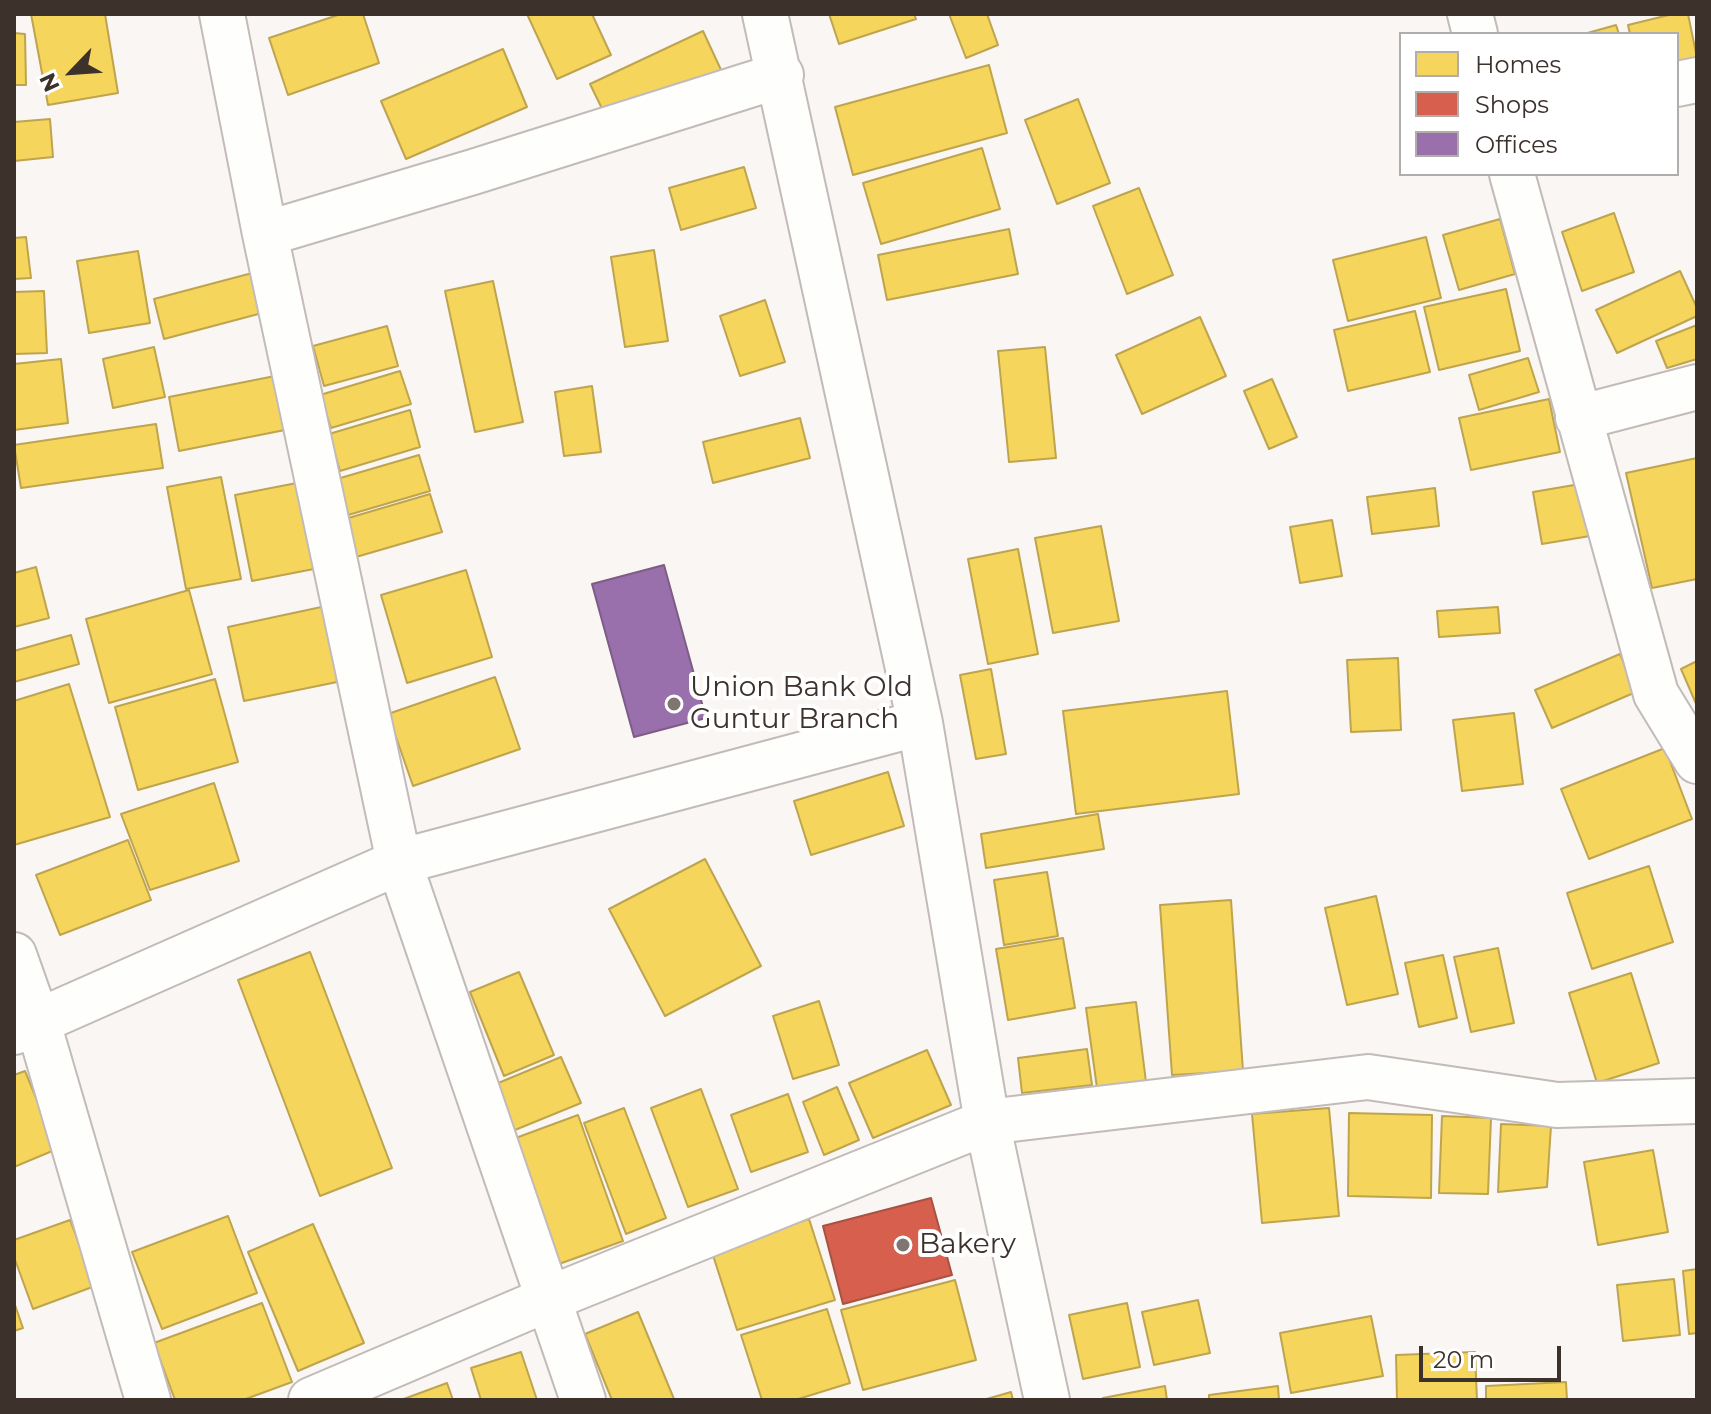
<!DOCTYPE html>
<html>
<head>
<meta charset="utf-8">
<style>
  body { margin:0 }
  #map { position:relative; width:1711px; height:1414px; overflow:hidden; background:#faf6f4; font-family:Montserrat,sans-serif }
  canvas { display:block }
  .frame { position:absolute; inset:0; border:16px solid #3d312c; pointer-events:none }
  .legend { position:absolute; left:1399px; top:32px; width:280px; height:144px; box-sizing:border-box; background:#fff; border:2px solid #b1adab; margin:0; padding:10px 14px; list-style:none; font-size:24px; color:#3d312c }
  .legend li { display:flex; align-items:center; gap:16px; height:40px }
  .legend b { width:40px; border:2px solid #b1adab }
  .north { position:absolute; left:32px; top:32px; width:80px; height:80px; -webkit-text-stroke:6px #fff; paint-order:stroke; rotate:245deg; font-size:22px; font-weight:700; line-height:32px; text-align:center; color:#3d312c }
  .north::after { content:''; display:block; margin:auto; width:28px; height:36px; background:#3d312c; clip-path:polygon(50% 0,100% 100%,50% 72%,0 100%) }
  .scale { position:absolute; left:1419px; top:1346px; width:142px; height:36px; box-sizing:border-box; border:4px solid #3d312c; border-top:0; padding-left:10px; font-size:24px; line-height:28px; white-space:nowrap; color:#3d312c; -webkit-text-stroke:6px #fff; paint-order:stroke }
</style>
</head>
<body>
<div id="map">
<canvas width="1711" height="1414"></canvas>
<div class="frame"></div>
<ul class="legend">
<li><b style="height:22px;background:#f6d55c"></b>Homes</li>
<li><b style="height:22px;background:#d6604d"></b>Shops</li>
<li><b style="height:22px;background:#9970ab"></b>Offices</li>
</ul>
<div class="north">N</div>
<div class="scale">20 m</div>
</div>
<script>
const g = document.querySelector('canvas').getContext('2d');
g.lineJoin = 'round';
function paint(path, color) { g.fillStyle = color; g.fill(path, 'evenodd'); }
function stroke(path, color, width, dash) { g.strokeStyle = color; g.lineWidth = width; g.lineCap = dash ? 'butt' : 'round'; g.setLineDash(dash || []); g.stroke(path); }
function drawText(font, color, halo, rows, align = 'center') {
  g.font = font + ' Montserrat,sans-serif'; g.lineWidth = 8; g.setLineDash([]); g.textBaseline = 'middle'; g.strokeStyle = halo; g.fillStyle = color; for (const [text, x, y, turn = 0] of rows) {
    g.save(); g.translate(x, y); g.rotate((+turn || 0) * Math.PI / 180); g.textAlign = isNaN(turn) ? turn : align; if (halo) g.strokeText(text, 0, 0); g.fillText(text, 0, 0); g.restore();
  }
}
const homes = new Path2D(`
  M 31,14 L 105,14 L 118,93 L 48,105 Z
  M 341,14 L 363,14 L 379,63 L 288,95 L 269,38 Z
  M 527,14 L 592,14 L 611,55 L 557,79 Z
  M 829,14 L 914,14 L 916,19 L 839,44 Z
  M 949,14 L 987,14 L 998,45 L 966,58 Z
  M 1673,14 L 1688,14 L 1697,58 L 1677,62 L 1677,34 L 1630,34 L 1628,25 Z
  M 1616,25 L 1619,34 L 1584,34 Z
  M 703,31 L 722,72 L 610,125 L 590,84 Z
  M 14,33 L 25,34 L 26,85 L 14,85 Z
  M 503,49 L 527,107 L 406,159 L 381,101 Z
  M 989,65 L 1007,133 L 853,175 L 835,107 Z
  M 1078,99 L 1110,183 L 1057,204 L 1025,120 Z
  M 50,119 L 53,157 L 14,161 L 14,122 Z
  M 982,148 L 1000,209 L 881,244 L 863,183 Z
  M 744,167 L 756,208 L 681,230 L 669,188 Z
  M 1139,188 L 1173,275 L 1127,294 L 1093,206 Z
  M 1614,213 L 1634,272 L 1582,291 L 1562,232 Z
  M 1500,219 L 1515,274 L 1459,290 L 1443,235 Z
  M 1009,229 L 1018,274 L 887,300 L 878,255 Z
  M 26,237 L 31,278 L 14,279 L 14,238 Z
  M 1426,237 L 1441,298 L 1348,321 L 1333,260 Z
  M 654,250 L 668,341 L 625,347 L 611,257 Z
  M 138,251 L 150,323 L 89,333 L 77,261 Z
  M 1680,271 L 1697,308 L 1697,316 L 1617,353 L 1596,310 Z
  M 256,272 L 266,312 L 164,339 L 154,299 Z
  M 493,281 L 523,422 L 475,432 L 445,291 Z
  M 1506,289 L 1520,351 L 1439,370 L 1424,307 Z
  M 44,291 L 47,353 L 14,354 L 14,292 Z
  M 765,300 L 785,362 L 740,376 L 720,316 Z
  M 1415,311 L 1430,372 L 1348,391 L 1334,330 Z
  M 1200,317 L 1226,376 L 1142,414 L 1116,355 Z
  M 1697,325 L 1697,359 L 1667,368 L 1656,341 Z
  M 387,326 L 398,366 L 324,386 L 313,346 Z
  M 154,347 L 165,397 L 113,408 L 103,359 Z
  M 1045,347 L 1056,458 L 1009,462 L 998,351 Z
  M 1528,358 L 1539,392 L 1479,410 L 1469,375 Z
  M 61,359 L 68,423 L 14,430 L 14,364 Z
  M 400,371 L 411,404 L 331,428 L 320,395 Z
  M 280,375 L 290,429 L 179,451 L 169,397 Z
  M 1272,379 L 1297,437 L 1269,449 L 1244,391 Z
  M 592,386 L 601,452 L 564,456 L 555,392 Z
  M 1549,399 L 1560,452 L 1471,470 L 1459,418 Z
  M 410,410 L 420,447 L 340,471 L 329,434 Z
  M 800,418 L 810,458 L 713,483 L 703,442 Z
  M 156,424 L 163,468 L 21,488 L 14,445 Z
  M 419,455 L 430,491 L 348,515 L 337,479 Z
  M 1697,458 L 1697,579 L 1652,588 L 1626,473 Z
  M 221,477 L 241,579 L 186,589 L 167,487 Z
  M 302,482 L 319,568 L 252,581 L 235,495 Z
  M 1586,483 L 1596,535 L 1542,544 L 1533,492 Z
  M 1435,488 L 1439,526 L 1372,534 L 1367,497 Z
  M 430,494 L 442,532 L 356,557 L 345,519 Z
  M 1332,520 L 1342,576 L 1300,583 L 1290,527 Z
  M 1101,526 L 1119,621 L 1053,633 L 1035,538 Z
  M 1018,549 L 1038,654 L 988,664 L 968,559 Z
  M 36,567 L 49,618 L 14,627 L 14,573 Z
  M 466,570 L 492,657 L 407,683 L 381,595 Z
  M 189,590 L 212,674 L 109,703 L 86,619 Z
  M 326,606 L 342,681 L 244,701 L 228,627 Z
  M 1498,607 L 1500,633 L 1439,637 L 1437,611 Z
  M 71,635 L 79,664 L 14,682 L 14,651 Z
  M 1620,654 L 1636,692 L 1552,728 L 1535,690 Z
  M 1398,658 L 1401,730 L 1351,732 L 1347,660 Z
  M 1697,661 L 1697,706 L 1681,669 Z
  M 991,669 L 1006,754 L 976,759 L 960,675 Z
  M 495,677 L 520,749 L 413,786 L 388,714 Z
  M 215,679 L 238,762 L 138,790 L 115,707 Z
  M 69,684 L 110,817 L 14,845 L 14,701 Z
  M 1227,691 L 1239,794 L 1076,814 L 1063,711 Z
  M 1514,713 L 1523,784 L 1462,791 L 1453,720 Z
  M 1665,748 L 1692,819 L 1589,859 L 1561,789 Z
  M 888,772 L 904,826 L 811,855 L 794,801 Z
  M 214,783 L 239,861 L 150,890 L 121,814 Z
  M 1098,814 L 1104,849 L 986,868 L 981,834 Z
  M 128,840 L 151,900 L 60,935 L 36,875 Z
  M 705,859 L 761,966 L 665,1016 L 609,909 Z
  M 1649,866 L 1673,942 L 1592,969 L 1567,893 Z
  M 1047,872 L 1058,936 L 1004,945 L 994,880 Z
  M 1376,896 L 1398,994 L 1347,1005 L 1325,908 Z
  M 1231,900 L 1243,1071 L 1172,1075 L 1160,905 Z
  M 1063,938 L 1075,1008 L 1008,1020 L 996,949 Z
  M 1498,948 L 1514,1023 L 1471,1032 L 1454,957 Z
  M 310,952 L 392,1168 L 320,1196 L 238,980 Z
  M 1443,955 L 1457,1018 L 1419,1027 L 1405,963 Z
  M 519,972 L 554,1055 L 504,1076 L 470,992 Z
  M 1631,973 L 1659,1063 L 1597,1083 L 1569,993 Z
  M 819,1001 L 839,1065 L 793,1079 L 773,1016 Z
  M 1136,1002 L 1146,1082 L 1097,1088 L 1086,1008 Z
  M 1087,1049 L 1092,1085 L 1022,1093 L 1018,1058 Z
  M 927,1050 L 951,1105 L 873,1138 L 849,1083 Z
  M 561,1057 L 581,1103 L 510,1132 L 491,1086 Z
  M 25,1071 L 57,1149 L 14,1167 L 14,1075 Z
  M 837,1087 L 859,1140 L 824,1155 L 803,1102 Z
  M 701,1089 L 738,1189 L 688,1207 L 651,1108 Z
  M 788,1094 L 808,1152 L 751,1172 L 731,1115 Z
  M 624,1108 L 666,1218 L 626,1234 L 584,1123 Z
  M 1329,1108 L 1339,1216 L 1262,1223 L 1252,1114 Z
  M 1349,1113 L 1432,1115 L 1431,1198 L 1348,1196 Z
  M 578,1115 L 623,1241 L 559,1264 L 513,1139 Z
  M 1442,1116 L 1491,1118 L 1488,1194 L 1439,1193 Z
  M 1501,1124 L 1551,1126 L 1547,1187 L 1498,1192 Z
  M 1653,1150 L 1668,1232 L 1598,1245 L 1584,1162 Z
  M 228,1216 L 257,1293 L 162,1329 L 132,1252 Z
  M 809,1219 L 835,1300 L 737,1330 L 711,1249 Z
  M 70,1220 L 95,1286 L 33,1309 L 14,1257 L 14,1240 Z
  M 313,1224 L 364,1343 L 298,1371 L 248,1252 Z
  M 1697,1269 L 1697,1333 L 1689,1334 L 1683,1271 Z
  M 1674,1279 L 1680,1335 L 1623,1341 L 1617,1285 Z
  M 955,1280 L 976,1360 L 863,1390 L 841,1310 Z
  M 1198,1300 L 1210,1353 L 1154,1365 L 1142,1312 Z
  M 14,1302 L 23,1328 L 14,1331 Z
  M 262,1303 L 292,1382 L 243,1400 L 175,1400 L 154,1343 Z
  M 1127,1303 L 1140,1367 L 1083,1379 L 1069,1315 Z
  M 827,1309 L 850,1383 L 795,1400 L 762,1400 L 741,1335 Z
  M 638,1312 L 674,1399 L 671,1400 L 612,1400 L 585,1334 Z
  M 1371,1316 L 1383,1376 L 1291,1393 L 1280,1333 Z
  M 521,1352 L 537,1400 L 481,1400 L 471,1368 Z
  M 1475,1352 L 1477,1400 L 1397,1400 L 1396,1355 Z
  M 1566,1382 L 1567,1400 L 1486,1400 L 1486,1386 Z
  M 447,1383 L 453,1400 L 401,1400 Z
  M 1165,1386 L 1167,1400 L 1104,1400 L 1103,1398 Z
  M 1278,1386 L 1279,1400 L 1209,1400 L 1209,1395 Z
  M 1011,1392 L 1013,1400 L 983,1400 Z`);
const shops = new Path2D(`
  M 931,1198 L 952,1275 L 843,1304 L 823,1226 Z`);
const offices = new Path2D(`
  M 664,565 L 706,718 L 634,737 L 592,584 Z`);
const minor = new Path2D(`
  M 222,14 L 265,234 L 399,862 L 583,1400
  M 765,14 L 920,723 L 987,1122 L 1047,1400
  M 1470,14 L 1475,34
  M 1677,84 L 1697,80
  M 1512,174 L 1656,694 L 1697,761
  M 265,234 L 473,172 L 781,75
  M 1578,418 L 1697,387
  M 14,955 L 38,1023 L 148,1400
  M 14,1032 L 399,862 L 920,723
  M 311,1400 L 548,1299 L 987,1122 L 1368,1077 L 1557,1105 L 1697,1101`);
const markers = [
  [674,704,8,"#7f7672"],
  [903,1245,8,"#7f7672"]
];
const poiNames = [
  ["Union Bank Old",690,688],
  ["Guntur Branch",690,720],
  ["Bakery",919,1245]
];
paint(homes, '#f6d55c');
stroke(homes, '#bea44e', 2);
paint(shops, '#d6604d');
stroke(shops, '#a85243', 2);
paint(offices, '#9970ab');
stroke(offices, '#7d5d85', 2);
stroke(minor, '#c2bbb8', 48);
stroke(minor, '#fefefd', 44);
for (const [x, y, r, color] of markers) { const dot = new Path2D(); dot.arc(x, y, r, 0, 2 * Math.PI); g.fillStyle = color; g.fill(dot); stroke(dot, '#fff', 3); }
drawText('28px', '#3d312c', '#fff', poiNames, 'left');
</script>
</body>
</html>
